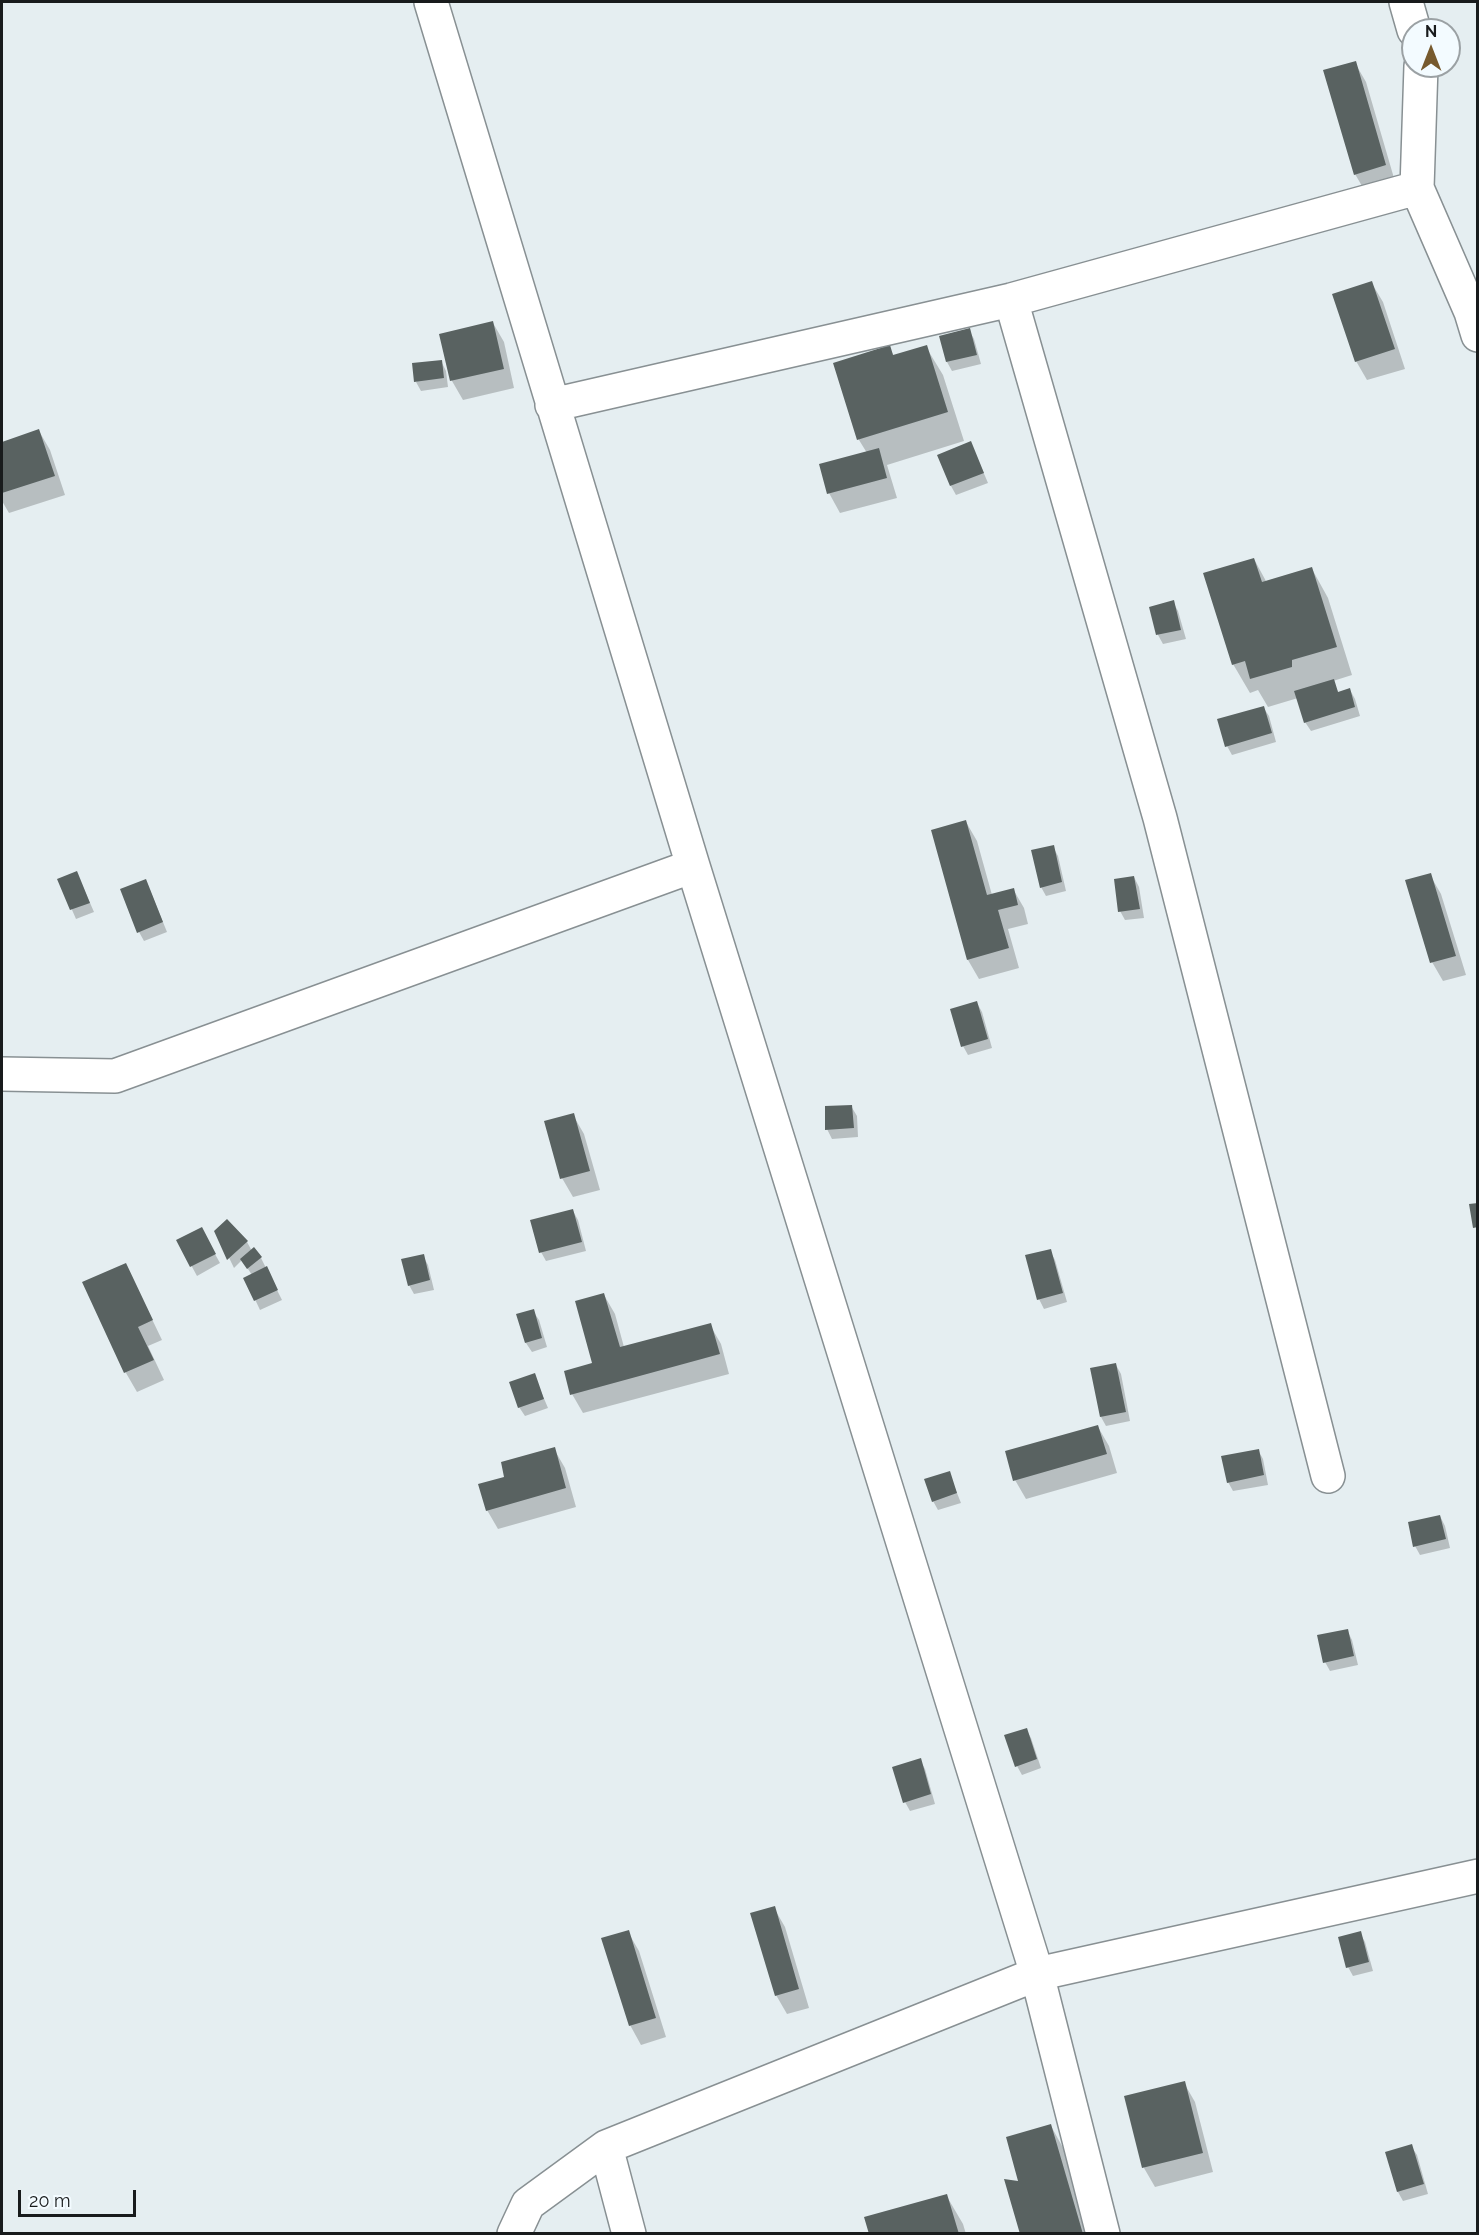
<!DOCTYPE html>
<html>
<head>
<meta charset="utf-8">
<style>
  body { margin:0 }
  #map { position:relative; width:1479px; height:2235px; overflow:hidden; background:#e5eef1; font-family:Raleway,sans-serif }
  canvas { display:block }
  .frame { position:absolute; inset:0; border:3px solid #181b1c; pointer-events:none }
  .north { position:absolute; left:1401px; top:18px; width:60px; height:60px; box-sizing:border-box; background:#f3fbff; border:2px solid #9ba1a4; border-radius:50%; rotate:0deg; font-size:16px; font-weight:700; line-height:24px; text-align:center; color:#181b1c }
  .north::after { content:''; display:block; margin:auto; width:21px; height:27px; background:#775a2e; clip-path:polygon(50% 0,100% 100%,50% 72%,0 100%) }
  .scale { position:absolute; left:18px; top:2190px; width:118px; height:27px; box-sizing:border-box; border:3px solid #181b1c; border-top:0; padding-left:8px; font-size:18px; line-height:21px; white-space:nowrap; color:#181b1c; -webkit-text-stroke:4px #f3fbff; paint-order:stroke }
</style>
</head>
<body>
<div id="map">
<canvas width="1479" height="2235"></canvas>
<div class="frame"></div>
<div class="north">N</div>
<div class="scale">20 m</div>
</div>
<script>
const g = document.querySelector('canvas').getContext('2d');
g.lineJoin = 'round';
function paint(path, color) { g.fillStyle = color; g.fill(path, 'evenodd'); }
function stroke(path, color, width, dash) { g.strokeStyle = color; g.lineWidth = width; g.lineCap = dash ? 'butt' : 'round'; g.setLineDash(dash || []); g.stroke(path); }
const shadow = new Path2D(`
  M 1355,63 L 1366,82 L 1396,185 L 1366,193 L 1355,174 Z
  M 1371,282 L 1383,302 L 1405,369 L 1367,380 L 1356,361 Z
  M 493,323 L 504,342 L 514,388 L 463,400 L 452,381 L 441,335 Z
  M 969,330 L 974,339 L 981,364 L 952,371 L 947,362 L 940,337 Z
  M 889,347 L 894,356 L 926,347 L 943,375 L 964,441 L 887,465 L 897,498 L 840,513 L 829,493 L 867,453 L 859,440 L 835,364 Z
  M 441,361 L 446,371 L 448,387 L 421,391 L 416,382 Z
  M 39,431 L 50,450 L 65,495 L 9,513 L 2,501 L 2,443 Z
  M 971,443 L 988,483 L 956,495 L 951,486 Z
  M 1254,559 L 1267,583 L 1312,569 L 1328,598 L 1352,675 L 1333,681 L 1339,694 L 1350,690 L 1355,699 L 1360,716 L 1311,731 L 1305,722 L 1298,698 L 1268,707 L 1258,690 L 1250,693 L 1233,664 Z
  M 1173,602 L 1178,611 L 1186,639 L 1163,644 L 1158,635 L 1150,608 Z
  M 1263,707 L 1269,716 L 1276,742 L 1232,755 L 1227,746 Z
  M 966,822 L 977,841 L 992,895 L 1013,889 L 1024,908 L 1028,924 L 1008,929 L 1019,968 L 979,979 L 968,960 Z
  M 1053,847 L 1058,856 L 1066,891 L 1046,896 L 1041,887 Z
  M 77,873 L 94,912 L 76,919 L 59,880 Z
  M 1430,875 L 1441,894 L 1466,975 L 1443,981 L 1432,962 Z
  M 1134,877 L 1139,887 L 1144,918 L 1125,920 L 1120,911 Z
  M 150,890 L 167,932 L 144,941 L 139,932 Z
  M 977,1003 L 982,1012 L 992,1048 L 968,1055 L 963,1046 Z
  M 851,1106 L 857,1116 L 858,1137 L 832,1139 L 827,1129 Z
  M 573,1115 L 584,1134 L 600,1190 L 573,1197 L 562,1178 Z
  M 573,1211 L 578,1220 L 586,1251 L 546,1261 L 541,1252 Z
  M 201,1229 L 220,1263 L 197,1276 L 178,1241 Z
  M 216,1231 L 247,1242 L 252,1251 L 254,1249 L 261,1258 L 282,1300 L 260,1310 L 245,1278 L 252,1275 L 242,1260 L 234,1268 Z
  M 1050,1251 L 1055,1260 L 1067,1302 L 1044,1309 L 1039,1299 Z
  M 423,1256 L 428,1265 L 434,1290 L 414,1294 L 409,1285 Z
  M 126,1265 L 162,1340 L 148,1346 L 164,1380 L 137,1392 L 126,1373 L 84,1283 Z
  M 604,1295 L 615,1314 L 624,1347 L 710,1325 L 721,1344 L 729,1374 L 583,1413 L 572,1394 L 594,1364 Z
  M 533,1311 L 539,1320 L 547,1347 L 532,1352 L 526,1343 Z
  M 1116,1365 L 1121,1374 L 1130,1421 L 1106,1426 L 1101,1417 Z
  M 534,1375 L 548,1408 L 525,1416 L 519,1407 Z
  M 1098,1427 L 1109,1446 L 1117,1473 L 1026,1499 L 1015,1480 Z
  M 554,1449 L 565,1468 L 576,1507 L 498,1529 L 487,1510 L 506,1478 Z
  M 1258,1450 L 1263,1459 L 1268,1485 L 1233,1491 L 1228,1482 Z
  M 949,1473 L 961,1503 L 938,1510 L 933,1501 Z
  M 1440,1516 L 1445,1526 L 1450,1548 L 1420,1555 L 1415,1546 Z
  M 1347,1630 L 1352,1640 L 1358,1665 L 1330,1671 L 1325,1662 Z
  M 1026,1729 L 1031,1738 L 1041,1768 L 1022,1775 L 1017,1766 Z
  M 920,1760 L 925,1769 L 935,1804 L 910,1811 L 905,1802 Z
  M 774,1908 L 785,1927 L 809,2008 L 787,2014 L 776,1995 Z
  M 628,1932 L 639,1951 L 666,2037 L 641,2045 L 630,2025 Z
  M 1360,1933 L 1365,1942 L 1373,1971 L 1353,1976 L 1348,1967 Z
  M 1184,2083 L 1195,2102 L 1213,2172 L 1155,2187 L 1144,2168 Z
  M 1051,2126 L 1067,2155 L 1090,2234 L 1022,2234 L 1021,2182 Z
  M 1411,2146 L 1417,2155 L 1428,2194 L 1403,2201 L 1398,2192 L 1387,2153 Z
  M 946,2195 L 963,2224 L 966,2234 L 870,2234 Z`);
const building = new Path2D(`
  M 1356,61 L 1386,165 L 1354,175 L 1323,70 Z
  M 1372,281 L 1395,349 L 1355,362 L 1332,294 Z
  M 493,321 L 504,369 L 450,381 L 439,334 Z
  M 970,328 L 977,355 L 946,362 L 939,336 Z
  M 890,345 L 893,355 L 927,345 L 948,412 L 857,440 L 833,363 Z
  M 442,360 L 444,378 L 414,382 L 412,363 Z
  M 39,429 L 55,476 L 2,493 L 2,442 Z
  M 971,441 L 984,473 L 950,486 L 937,455 Z
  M 879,448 L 887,478 L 827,494 L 819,464 Z
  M 1254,558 L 1262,582 L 1312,567 L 1337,647 L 1292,660 L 1292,667 L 1250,679 L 1245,661 L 1232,665 L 1203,573 Z
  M 1174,600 L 1181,630 L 1156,635 L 1149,607 Z
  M 1334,679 L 1338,692 L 1350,688 L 1355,707 L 1304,723 L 1294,691 Z
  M 1264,706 L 1272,733 L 1225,747 L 1217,719 Z
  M 966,820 L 987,895 L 1014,888 L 1018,905 L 998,910 L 1009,948 L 967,960 L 931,830 Z
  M 1054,845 L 1062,882 L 1040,888 L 1031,850 Z
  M 77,871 L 90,903 L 70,910 L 57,879 Z
  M 1431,873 L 1456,956 L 1430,963 L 1405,880 Z
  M 1134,876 L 1140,909 L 1118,912 L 1114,879 Z
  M 146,879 L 163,922 L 137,933 L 120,889 Z
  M 977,1001 L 988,1039 L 961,1047 L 950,1009 Z
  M 852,1105 L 854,1128 L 825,1130 L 825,1106 Z
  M 574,1113 L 590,1171 L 560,1179 L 544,1121 Z
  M 1478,1203 L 1478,1227 L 1473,1228 L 1469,1204 Z
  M 573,1209 L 582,1242 L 539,1253 L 530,1220 Z
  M 227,1219 L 248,1241 L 227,1260 L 214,1231 Z
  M 202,1227 L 216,1254 L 190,1267 L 176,1240 Z
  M 254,1247 L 262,1257 L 247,1269 L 240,1259 Z
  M 1051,1249 L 1063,1293 L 1037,1300 L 1025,1255 Z
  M 424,1254 L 430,1280 L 408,1286 L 401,1259 Z
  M 126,1263 L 153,1320 L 138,1327 L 154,1360 L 124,1373 L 82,1282 Z
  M 267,1266 L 278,1290 L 254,1301 L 243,1278 Z
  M 604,1293 L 620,1347 L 711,1323 L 720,1354 L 570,1395 L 564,1371 L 592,1363 L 575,1301 Z
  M 534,1309 L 542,1338 L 525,1343 L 516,1314 Z
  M 1116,1363 L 1126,1412 L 1100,1417 L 1090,1368 Z
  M 535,1373 L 544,1399 L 518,1408 L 509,1382 Z
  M 1098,1425 L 1107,1454 L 1013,1481 L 1005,1451 Z
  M 555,1447 L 566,1488 L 486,1511 L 478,1484 L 504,1477 L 501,1462 Z
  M 1259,1449 L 1264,1475 L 1227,1483 L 1221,1456 Z
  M 950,1471 L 957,1493 L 932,1502 L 924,1479 Z
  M 1440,1515 L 1446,1539 L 1413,1547 L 1408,1522 Z
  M 1348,1629 L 1354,1656 L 1323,1663 L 1317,1635 Z
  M 1027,1728 L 1037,1759 L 1015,1767 L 1004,1735 Z
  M 921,1758 L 931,1794 L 903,1803 L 892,1767 Z
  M 775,1906 L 799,1989 L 775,1996 L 750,1913 Z
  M 629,1930 L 656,2018 L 629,2026 L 601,1938 Z
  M 1361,1931 L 1369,1962 L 1346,1968 L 1338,1937 Z
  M 1185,2081 L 1203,2153 L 1142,2168 L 1124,2096 Z
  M 1051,2124 L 1083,2234 L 1020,2234 L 1004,2179 L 1018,2181 L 1006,2137 Z
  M 1412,2144 L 1424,2184 L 1397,2192 L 1385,2152 Z
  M 947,2194 L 959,2234 L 869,2234 L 864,2217 Z`);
const minor = new Path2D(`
  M 431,2 L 693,866 L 1037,1974 L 1103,2234
  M 1406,2 L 1414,30
  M 1421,66 L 1417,188 L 1471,312 L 1478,335
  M 1011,300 L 1160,818 L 1328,1476
  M 552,405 L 1011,300 L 1417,188
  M 2,1074 L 115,1076 L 693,866
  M 606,2147 L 629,2234
  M 514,2234 L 528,2204 L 606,2147 L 1037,1974 L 1478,1876`);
paint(shadow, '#0003');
paint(building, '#596261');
stroke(minor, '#889093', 36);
stroke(minor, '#fff', 33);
</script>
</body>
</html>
